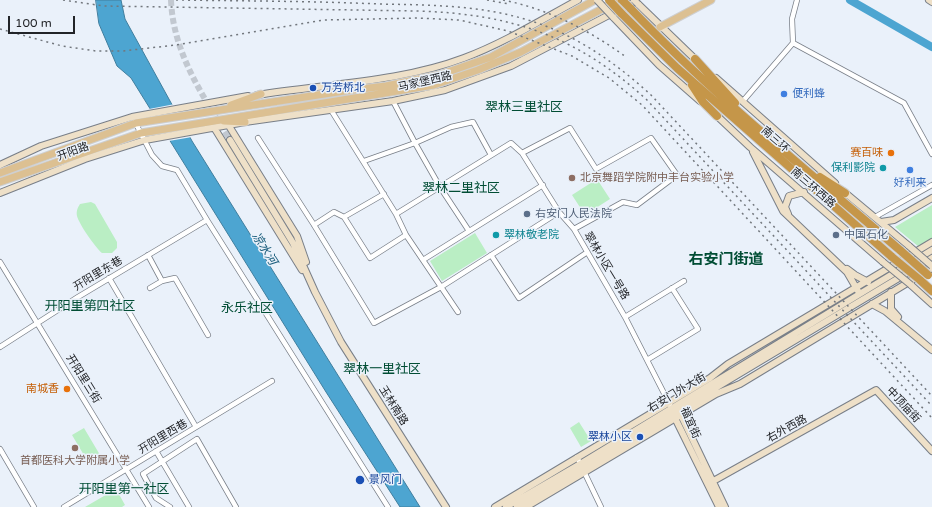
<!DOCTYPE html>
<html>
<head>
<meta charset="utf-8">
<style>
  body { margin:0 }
  #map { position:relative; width:932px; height:507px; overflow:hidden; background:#eaf1fa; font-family:"Varela Round",sans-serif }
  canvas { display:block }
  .scale { position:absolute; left:8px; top:16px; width:67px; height:18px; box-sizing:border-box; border:2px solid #222428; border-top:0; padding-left:5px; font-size:12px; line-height:14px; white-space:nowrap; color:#222428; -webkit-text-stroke:3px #eaf1fa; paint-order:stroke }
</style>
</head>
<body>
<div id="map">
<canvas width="932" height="507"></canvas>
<div class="scale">100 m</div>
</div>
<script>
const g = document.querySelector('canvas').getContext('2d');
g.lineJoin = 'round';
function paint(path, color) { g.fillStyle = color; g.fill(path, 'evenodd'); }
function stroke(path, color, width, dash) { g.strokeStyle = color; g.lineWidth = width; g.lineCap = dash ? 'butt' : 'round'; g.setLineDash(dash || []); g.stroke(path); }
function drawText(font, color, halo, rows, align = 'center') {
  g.font = font + ' "Varela Round","Noto Sans SC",sans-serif'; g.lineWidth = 3; g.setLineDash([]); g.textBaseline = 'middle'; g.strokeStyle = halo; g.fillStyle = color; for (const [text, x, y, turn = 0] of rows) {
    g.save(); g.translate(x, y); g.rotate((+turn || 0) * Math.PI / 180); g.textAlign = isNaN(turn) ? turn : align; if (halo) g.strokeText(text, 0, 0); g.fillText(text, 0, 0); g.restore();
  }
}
const green = new Path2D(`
  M 597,179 L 610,199 L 585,215 L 572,195 Z
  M 91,202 L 95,204 L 117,242 L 117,248 L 112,253 L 102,253 C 95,247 79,224 77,216 C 76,211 78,207 80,204 Z
  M 932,205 L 932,239 L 919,247 L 895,227 Z
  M 475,233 L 487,253 L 442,281 L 430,261 Z
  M 579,422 L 591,441 L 581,447 L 570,428 Z
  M 84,428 L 100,455 L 88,462 L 72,435 Z
  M 116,489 L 125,505 L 122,507 L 85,507 Z`);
const water = new Path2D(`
  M 96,0 L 121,0 L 125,19 L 192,141 L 420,507 L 400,507 L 326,392 L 131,78 L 117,66 L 99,24 Z`);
const pier = new Path2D(`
  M 175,104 L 192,137 L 169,141 L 149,109 Z`);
const river = new Path2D(`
  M 850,0 L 932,47`);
const secondaryTunnel = new Path2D(`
  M 171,0 C 173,53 203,96 230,140`);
const street = new Path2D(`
  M 793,43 L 792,19 L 797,0
  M 743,101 L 793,43 L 904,103 L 932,154
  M 331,110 L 396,214 L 406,235 L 458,312
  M 135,122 L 152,155 L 162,166 L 177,170 L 207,220 L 388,507
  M 258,138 L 314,225 L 374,323 L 441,287 L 559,212
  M 522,153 L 570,128 L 596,169 L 651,138 L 677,175 L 637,205 L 623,202 L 574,229
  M 364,161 L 415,143 L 393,101
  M 396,214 L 511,143 L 522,153 L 559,212 L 574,229 L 625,317 L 671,407
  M 344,217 L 384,194
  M 875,217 L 932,185
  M 314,225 L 334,212 L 344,217 L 370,258 L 406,235
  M 469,231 L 440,187 L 415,143 L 451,127 L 473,122 L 491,155
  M 148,255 L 162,281
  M 491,255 L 519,298 L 586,253
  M 423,260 L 543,185
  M 0,262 L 149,507
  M 109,278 L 196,427
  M 150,288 L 162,281 L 175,278 L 208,335
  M 625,317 L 684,281
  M 0,347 L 78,297 L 207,220
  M 647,360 L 698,329 L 672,288
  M 0,449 L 34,507
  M 156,451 L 189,507
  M 577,457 L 601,507
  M 64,507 L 272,381
  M 170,507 L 156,498 L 143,474 L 197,439 L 236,507`);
const secondary = new Path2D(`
  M 929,0 L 932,2
  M 638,4 L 697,61
  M 613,17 L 659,65 L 700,101
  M 716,78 L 835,183
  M 257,95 C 324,84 401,82 464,58 C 504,43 541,20 578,0
  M 714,113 L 750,147 L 883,262
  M 229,126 L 297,236 L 306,262
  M 215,129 L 302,270
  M 230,140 L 293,243 L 315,292 L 341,342 L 446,507
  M 753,152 L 783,211 L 847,272 L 858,291
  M 0,165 L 41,146 L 132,117 L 248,96
  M 843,191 L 909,246
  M 0,193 L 85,159 L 145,140 L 245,122 L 393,101 L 445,90 L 511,66 L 630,4
  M 788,214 L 785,207 L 789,196 L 804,192
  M 881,222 L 894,220 L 932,198
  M 847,269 L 855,275 L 868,282
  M 911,285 L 932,304
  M 891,292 L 891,309 L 898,317
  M 872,304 L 885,311 L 932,350
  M 680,413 L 725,507
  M 674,416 L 719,507
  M 708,484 L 876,390 L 932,451
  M 495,507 L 710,378 L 728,364 L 932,242
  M 506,507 L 580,464 L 932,250
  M 517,507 L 932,258
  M 526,507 L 716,394 L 740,384 L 932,268`);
const primary = new Path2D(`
  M 660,27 L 711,0
  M 231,105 L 261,94
  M 224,121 L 245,122
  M 0,173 L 136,123 L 344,91 L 386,86 L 439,75 L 491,57 L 595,0
  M 0,182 L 141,133 L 434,85 L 478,70 L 521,52 L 619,0`);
const highway = new Path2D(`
  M 630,8 C 714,96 809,172 901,251
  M 621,13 L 677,68 L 892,257
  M 695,59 L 735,103
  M 692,85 L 703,102 L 717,116
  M 820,177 L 845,193
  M 920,280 L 932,291`);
const rail = new Path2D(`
  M 63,0 L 104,6 L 418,11 C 512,14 577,36 647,100 L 932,406
  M 176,0 C 244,1 311,1 379,4 C 430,5 479,5 528,20 C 575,34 616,63 651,95 L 932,396
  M 487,0 L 509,4
  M 503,0 C 548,9 589,30 626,57
  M 0,29 L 62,46 L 96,51 L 123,51 L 176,45 L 324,20 L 417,18 L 459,20 L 508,31 L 572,56 L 609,78 L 642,105 L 932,418`);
const secondaryBridge = new Path2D(`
  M 597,0 L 613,17
  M 634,0 L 638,4
  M 909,246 L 932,266
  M 883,262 L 911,285`);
const highwayBridge = new Path2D(`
  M 609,0 L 621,13
  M 622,0 L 630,8
  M 901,251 L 928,275
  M 892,257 L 920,280`);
const markers = [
  [313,88,4,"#1a4fb4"],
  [784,94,4,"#3f7fe0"],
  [891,153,4,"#e8710a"],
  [883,168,4,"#0f9aa8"],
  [910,170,4,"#3f7fe0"],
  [572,178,4,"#8d6e63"],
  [527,214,4,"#5c6f8a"],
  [496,235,4,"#0f9aa8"],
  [836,235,4,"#5c6f8a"],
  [67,389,4,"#e8710a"],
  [640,437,4,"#1a4fb4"],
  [75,448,4,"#8d6e63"],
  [360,480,5,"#1a4fb4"]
];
const streetNames = [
  ["马家堡西路",425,82,-13],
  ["南三环",775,140,41],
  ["开阳路",73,152,-20],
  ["南三环西路",813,188,41],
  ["翠林小区一号路",606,266,59],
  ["开阳里东巷",98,274,-31],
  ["开阳里三街",83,379,58],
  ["右安门外大街",677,393,-31],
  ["中顶庙街",903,405,47],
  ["玉林南路",393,406,58],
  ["福宜街",690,423,66],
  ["右外西路",787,429,-29],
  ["开阳里西巷",163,437,-31]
];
const transitNames = [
  ["万芳桥北",321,88],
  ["翠林小区",632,437,"right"],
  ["景风门",369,480]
];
const shopNames = [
  ["便利蜂",792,94],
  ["好利来",910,183,"center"]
];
const foodNames = [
  ["赛百味",883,153],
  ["南城香",59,389]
];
const cultureNames = [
  ["保利影院",875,168],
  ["翠林敬老院",504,235,"left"]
];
const educationNames = [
  ["北京舞蹈学院附中丰台实验小学",580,178],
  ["首都医科大学附属小学",75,461,"center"]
];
const serviceNames = [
  ["右安门人民法院",535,214],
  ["中国石化",844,235]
];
const waterNames = [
  ["凉水河",264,249,58]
];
const quarterNames = [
  ["翠林三里社区",524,108],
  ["翠林二里社区",461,189],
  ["开阳里第四社区",90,307],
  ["永乐社区",247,309],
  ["翠林一里社区",382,370],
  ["开阳里第一社区",124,490]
];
const districtNames = [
  ["右安门街道",726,260]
];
paint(green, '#baeec4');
paint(water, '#4da5d1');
stroke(water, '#407e9e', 1);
paint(pier, '#eaf1fa');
stroke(river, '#4da5d1', 8);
stroke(secondaryTunnel, '#c2c8d0', 6, [6, 3]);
stroke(street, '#797f88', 6);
stroke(secondary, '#797f88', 8);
stroke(primary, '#cecfd0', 9);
stroke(highway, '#cecfd0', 10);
stroke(street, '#fff', 4.5);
stroke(secondary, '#eee0c8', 6);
stroke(primary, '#dcc092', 7);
stroke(highway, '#c59649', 8);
stroke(rail, '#72777d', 1.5, [2, 4]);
stroke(secondaryBridge, '#797f88', 8, []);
stroke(highwayBridge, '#cecfd0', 10, []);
stroke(secondaryBridge, '#eee0c8', 6);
stroke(highwayBridge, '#c59649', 8);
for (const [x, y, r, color] of markers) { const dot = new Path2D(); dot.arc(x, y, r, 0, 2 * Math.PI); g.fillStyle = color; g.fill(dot); stroke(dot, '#eaf1fa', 1.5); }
drawText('11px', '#222428', '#eaf1fa', streetNames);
drawText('11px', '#164399', '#eaf1fa', transitNames, 'left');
drawText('11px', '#366cbe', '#eaf1fa', shopNames, 'left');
drawText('11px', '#c56008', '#eaf1fa', foodNames, 'right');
drawText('11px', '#0d838f', '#eaf1fa', cultureNames, 'right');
drawText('11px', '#785e54', '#eaf1fa', educationNames, 'left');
drawText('11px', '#4e5e75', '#eaf1fa', serviceNames, 'left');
drawText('italic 12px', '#1d5f7e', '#eaf1fa', waterNames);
drawText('13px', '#014d34', '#eaf1fa', quarterNames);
drawText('bold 15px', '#014d34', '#eaf1fa', districtNames);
</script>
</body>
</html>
